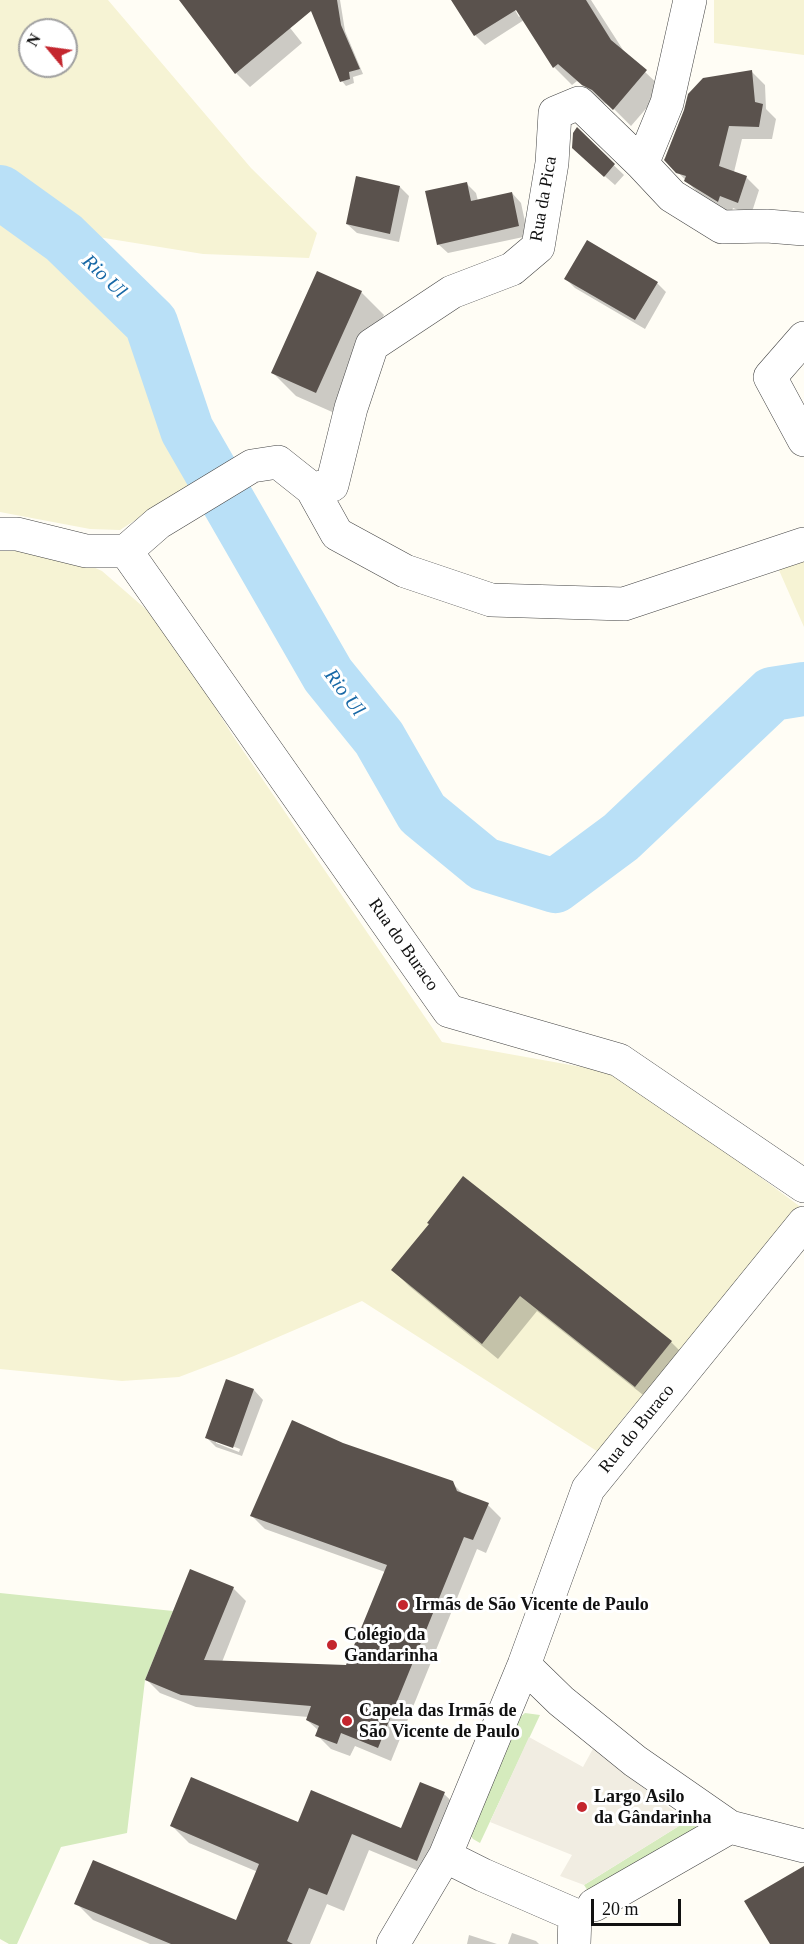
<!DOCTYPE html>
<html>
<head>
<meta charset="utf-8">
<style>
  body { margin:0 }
  #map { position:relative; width:804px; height:1944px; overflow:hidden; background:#fffdf5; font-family:Georgia,serif }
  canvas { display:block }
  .north { position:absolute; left:18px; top:18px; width:60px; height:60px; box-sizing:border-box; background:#fff; border:2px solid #a0a0a0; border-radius:50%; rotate:299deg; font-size:16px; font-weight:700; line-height:24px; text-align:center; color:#111 }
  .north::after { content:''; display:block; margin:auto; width:21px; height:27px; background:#c4262e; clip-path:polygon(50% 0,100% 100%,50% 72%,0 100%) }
  .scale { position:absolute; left:591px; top:1899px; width:90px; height:27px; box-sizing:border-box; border:3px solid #111; border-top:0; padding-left:8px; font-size:18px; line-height:21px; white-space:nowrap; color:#111; -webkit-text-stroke:4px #fff; paint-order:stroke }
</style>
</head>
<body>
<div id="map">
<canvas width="804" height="1944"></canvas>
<div class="north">N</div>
<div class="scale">20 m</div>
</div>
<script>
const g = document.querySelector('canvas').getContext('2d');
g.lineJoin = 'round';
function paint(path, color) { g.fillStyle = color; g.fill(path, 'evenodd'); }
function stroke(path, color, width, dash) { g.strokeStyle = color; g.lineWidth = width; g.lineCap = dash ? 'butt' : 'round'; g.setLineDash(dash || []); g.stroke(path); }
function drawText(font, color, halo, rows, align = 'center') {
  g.font = font + ' Georgia,serif'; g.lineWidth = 6; g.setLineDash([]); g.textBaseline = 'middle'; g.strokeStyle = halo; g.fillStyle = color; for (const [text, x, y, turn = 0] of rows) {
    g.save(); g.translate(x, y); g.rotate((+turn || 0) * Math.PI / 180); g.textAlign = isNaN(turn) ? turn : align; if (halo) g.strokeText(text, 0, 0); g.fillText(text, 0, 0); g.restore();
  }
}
const farmland = new Path2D(`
  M 0,0 L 108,0 L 251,168 L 317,233 L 309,258 L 203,254 L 98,237 L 50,213 L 0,170 ZM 30,30 L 66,30 L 66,66 L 30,66 Z
  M 714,0 L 804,0 L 804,55 L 714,43 Z
  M 0,201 L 46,237 L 129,316 L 150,356 L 176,425 L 200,478 L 120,530 L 90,529 L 0,512 Z
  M 0,544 L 80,561 L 102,571 L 164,625 L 233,736 L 442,1042 L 621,1074 L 802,1208 L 648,1405 L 632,1407 L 618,1425 L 616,1440 L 603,1455 L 362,1301 L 234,1356 L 179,1377 L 122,1381 L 0,1369 Z
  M 804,557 L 804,627 L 778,568 Z`);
const green = new Path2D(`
  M 0,1593 L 173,1611 L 145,1680 L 127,1833 L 61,1847 L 17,1944 L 9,1944 L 0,1939 Z
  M 525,1713 L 540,1715 L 480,1843 L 473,1839 L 468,1832 L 513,1723 Z
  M 687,1821 L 700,1829 L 592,1897 L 584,1885 Z`);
const plaza = new Path2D(`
  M 529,1737 L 583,1767 L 595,1745 L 612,1764 L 687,1821 L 584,1885 L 560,1876 L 572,1855 L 490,1822 Z`);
const shadow = new Path2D(`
  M 198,0 L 268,0 L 302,43 L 250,87 L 236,73 Z
  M 308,0 L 340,0 L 345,31 L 363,74 L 353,77 L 354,83 L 346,86 L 342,81 Z
  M 453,0 L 509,0 L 519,17 L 521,15 L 512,0 L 591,0 L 625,53 L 663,89 L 631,126 L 612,107 L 602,102 L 577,81 L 572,85 L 554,67 L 524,20 L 485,45 L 475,35 Z
  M 752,72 L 765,85 L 766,109 L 776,119 L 772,139 L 742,139 L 734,172 L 746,177 L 759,190 L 751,215 L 733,208 L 731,214 L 699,194 L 666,160 Z
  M 577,130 L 624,175 L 615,185 L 583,157 Z
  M 467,184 L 476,193 L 478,201 L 512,193 L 521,203 L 528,236 L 448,253 L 438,244 Z
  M 400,187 L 409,196 L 399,242 L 357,233 L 347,224 Z
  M 566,279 L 657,283 L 666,292 L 645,329 L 575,288 Z
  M 361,292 L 384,315 L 339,415 L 296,396 L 273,373 Z
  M 430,1224 L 671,1342 L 687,1358 L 652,1402 L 537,1311 L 498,1359 L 409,1286 L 393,1270 Z
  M 227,1380 L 254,1390 L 263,1400 L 242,1456 L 216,1447 L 206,1437 ZM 216,1440 L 240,1449 L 239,1452 L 216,1443 Z
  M 342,1444 L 452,1483 L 464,1495 L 488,1505 L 501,1518 L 486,1553 L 477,1549 L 391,1761 L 355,1746 L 350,1756 L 331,1749 L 317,1735 L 319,1731 L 307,1720 L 308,1717 L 196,1707 L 160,1693 L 147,1680 L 233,1588 L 246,1601 L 222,1662 L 347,1666 L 385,1572 L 265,1529 L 252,1516 Z
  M 421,1784 L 444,1794 L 462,1811 L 434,1877 L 369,1850 L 344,1911 L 327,1904 L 310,1944 L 150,1944 L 93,1920 L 76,1903 L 236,1922 L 258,1872 L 189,1843 L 172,1826 L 299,1824 L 402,1830 Z
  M 512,1933 L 536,1941 L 539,1944 L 508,1944 Z
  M 469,1935 L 497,1944 L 467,1944 Z`);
const river = new Path2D(`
  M 0,192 L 64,238 L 151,323 L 187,430 L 328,675 L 379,738 L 422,813 L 484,864 L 555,886 L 621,837 L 772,694 L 804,689`);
const building = new Path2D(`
  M 179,0 L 337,0 L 341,25 L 360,69 L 349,72 L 350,79 L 340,82 L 311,11 L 235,74 Z
  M 451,0 L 586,0 L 611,40 L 647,70 L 613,110 L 592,90 L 582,85 L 558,64 L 553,68 L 516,10 L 474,36 Z
  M 752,70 L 755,102 L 763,104 L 759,127 L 729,126 L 719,166 L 747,176 L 738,203 L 720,196 L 718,202 L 684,181 L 686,176 L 676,173 L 664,160 L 665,158 L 684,110 L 688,94 L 703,78 Z
  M 577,127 L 615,164 L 604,177 L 572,148 L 573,133 Z
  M 356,176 L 400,186 L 390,234 L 346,224 Z
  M 467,182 L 471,201 L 512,192 L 519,226 L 437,245 L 425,191 Z
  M 587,240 L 658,282 L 635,320 L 564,279 Z
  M 317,271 L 362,291 L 316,393 L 271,373 Z
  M 463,1176 L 672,1341 L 635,1387 L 520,1296 L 482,1344 L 391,1270 L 429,1224 L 427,1223 Z
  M 226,1379 L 254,1389 L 233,1448 L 205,1438 Z
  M 292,1420 L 343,1443 L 453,1481 L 457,1491 L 489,1503 L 473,1540 L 464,1537 L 378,1748 L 341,1733 L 337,1744 L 315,1736 L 319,1726 L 306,1720 L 311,1706 L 181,1695 L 145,1680 L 190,1569 L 234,1587 L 204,1660 L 346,1665 L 387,1565 L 250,1516 Z
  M 191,1777 L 298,1822 L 311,1790 L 401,1828 L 420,1782 L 445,1792 L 417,1861 L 352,1834 L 327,1895 L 309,1888 L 287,1941 L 293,1944 L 171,1944 L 74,1904 L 93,1860 L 236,1920 L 259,1864 L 170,1826 Z
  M 804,1866 L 804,1944 L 770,1944 L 744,1901 Z`);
const street = new Path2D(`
  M 642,164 L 672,196 L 722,227 L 767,226 L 804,229
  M 804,338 L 770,377 L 804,440
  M 312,489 L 332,485 L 351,408 L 372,345 L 452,292 L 512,269 L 538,247 L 552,163 L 555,113 L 579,103 L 642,164 L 667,103 L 690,0
  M 0,534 L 17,534 L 86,551 L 126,551 L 158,523 L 252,466 L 278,462 L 312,489 L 337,534 L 405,571 L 491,600 L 624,604 L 804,544
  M 126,551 L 449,1011 L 619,1060 L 804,1186
  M 524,1665 L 561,1701 L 635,1761 L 730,1827 L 594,1905
  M 730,1827 L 804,1846
  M 445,1856 L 483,1875 L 575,1915 L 574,1944
  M 393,1944 L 445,1856 L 524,1665 L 588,1489 L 804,1223`);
const markers = [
  [403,1605,6,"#c4262e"],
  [332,1645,6,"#c4262e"],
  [347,1721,6,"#c4262e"],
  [582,1807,6,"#c4262e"]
];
const streetNames = [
  ["Rua da Pica",544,199,-80],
  ["Rua do Buraco",403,945,55],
  ["Rua do Buraco",637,1429,-51]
];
const poiNames = [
  ["Irmãs de São Vicente de Paulo",415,1605],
  ["Colégio da",344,1635],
  ["Gandarinha",344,1656],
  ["Capela das Irmãs de",359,1711],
  ["São Vicente de Paulo",359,1732],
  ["Largo Asilo",594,1797],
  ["da Gândarinha",594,1818]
];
const waterNames = [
  ["Rio Ul",104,277,44],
  ["Rio Ul",344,693,53]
];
paint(farmland, '#f6f3d4');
paint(green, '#d5ebbd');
paint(plaza, '#f1ede2');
paint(shadow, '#0003');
stroke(river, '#b9e0f7', 54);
paint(building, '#5a524d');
stroke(street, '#444', 34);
stroke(street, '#fff', 33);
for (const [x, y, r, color] of markers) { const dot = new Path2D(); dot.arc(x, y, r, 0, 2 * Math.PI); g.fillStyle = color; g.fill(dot); stroke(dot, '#fff', 2); }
drawText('18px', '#111', '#fff', streetNames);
drawText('bold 18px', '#111', '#fff', poiNames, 'left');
drawText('italic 20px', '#1768a6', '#fff', waterNames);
</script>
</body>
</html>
